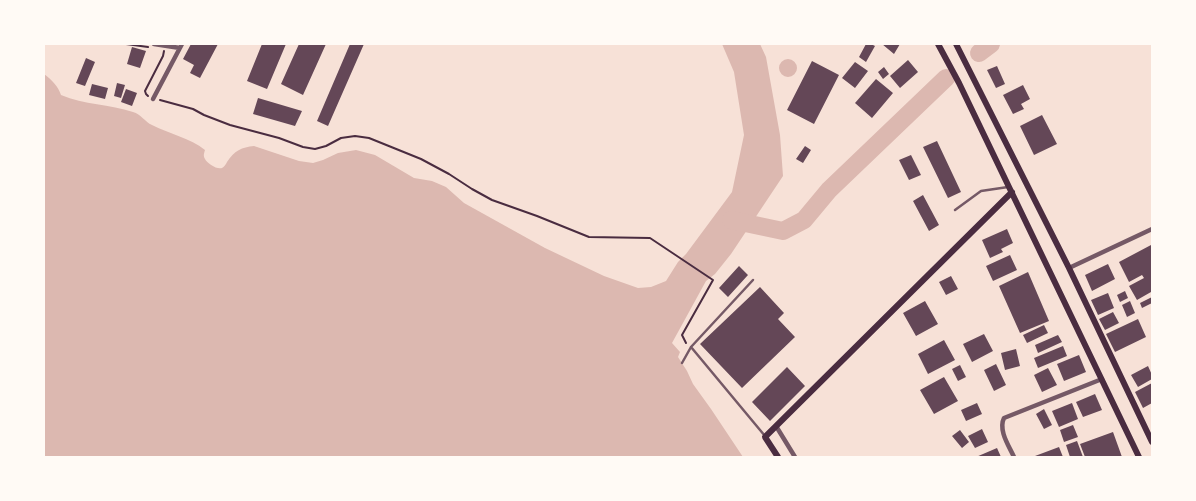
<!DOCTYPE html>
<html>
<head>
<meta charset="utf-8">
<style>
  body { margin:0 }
  #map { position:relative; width:1196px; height:501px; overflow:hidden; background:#f7e1d7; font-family:"Source Sans 3",sans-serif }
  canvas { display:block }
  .frame { position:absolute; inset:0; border:45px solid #fffaf5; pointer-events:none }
</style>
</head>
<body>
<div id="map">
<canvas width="1196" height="501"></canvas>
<div class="frame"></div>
</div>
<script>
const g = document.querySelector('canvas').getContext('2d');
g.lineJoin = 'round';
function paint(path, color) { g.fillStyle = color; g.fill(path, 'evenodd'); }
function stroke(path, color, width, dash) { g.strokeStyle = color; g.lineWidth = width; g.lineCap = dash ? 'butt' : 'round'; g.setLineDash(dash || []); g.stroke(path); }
const water = new Path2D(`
  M 722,44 L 760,44 L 766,57 L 780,135 L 783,176 L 731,254 L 715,274 L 706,281 L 672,343 L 680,352 L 678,357 L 687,371 L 693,384 L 711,409 L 743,457 L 44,457 L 44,74 C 52,80 58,86 61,95 C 84,105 110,104 133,112 C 141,114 145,122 152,125 C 170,134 190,138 205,150 C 204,154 203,155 205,159 C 207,163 217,170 222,168 C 224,167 226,164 227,162 C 234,151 242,147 254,146 L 299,161 L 313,163 L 323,160 L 338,153 L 356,150 L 375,155 L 414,178 L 432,181 L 446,187 L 464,203 L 545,248 L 604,276 L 638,288 L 651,287 L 666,281 L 678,262 L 686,254 L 732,192 L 744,135 L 734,72 Z
  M779 68a9 9 0 1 1 18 0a9 9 0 1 1-18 0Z`);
const river = new Path2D(`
  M 979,53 L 991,44
  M 731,220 L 783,231 L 804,220 L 829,190 L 946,78`);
const building = new Path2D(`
  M 191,44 L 218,44 L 200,78 L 190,73 L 194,65 L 183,59 Z
  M 262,44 L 286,44 L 267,89 L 247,81 Z
  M 299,44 L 326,44 L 303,95 L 281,84 Z
  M 350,44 L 364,44 L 328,126 L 317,121 Z
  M 866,44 L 871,44 L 875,46 L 866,62 L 859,57 Z
  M 882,44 L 900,44 L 894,54 Z
  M 132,47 L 146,51 L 140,68 L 127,64 Z
  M 86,58 L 95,62 L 85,86 L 76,83 Z
  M 908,60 L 918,72 L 900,88 L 890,76 Z
  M 812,61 L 839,75 L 814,124 L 787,110 Z
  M 855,62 L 868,71 L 855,88 L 842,78 Z
  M 997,66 L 1005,84 L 996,88 L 987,70 Z
  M 884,67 L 889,74 L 883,79 L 878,72 Z
  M 876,79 L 893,93 L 872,118 L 855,103 Z
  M 117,83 L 125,85 L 121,98 L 114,96 Z
  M 92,84 L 108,88 L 105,99 L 89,95 Z
  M 1023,85 L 1030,99 L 1021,104 L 1024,109 L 1013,114 L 1003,95 Z
  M 126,89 L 137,93 L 132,106 L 121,102 Z
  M 258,98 L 302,111 L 295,126 L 253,114 Z
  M 1042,115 L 1057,144 L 1034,155 L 1020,126 Z
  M 937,141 L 961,192 L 948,198 L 923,147 Z
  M 805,146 L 811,150 L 803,163 L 796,159 Z
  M 911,155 L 921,175 L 909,180 L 899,160 Z
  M 923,195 L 939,225 L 929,231 L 913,201 Z
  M 1007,229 L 1013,243 L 1001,249 L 1003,252 L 990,258 L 982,240 Z
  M 1151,245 L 1152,248 L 1152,295 L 1151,292 L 1137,300 L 1129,286 L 1144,278 L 1142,275 L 1129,282 L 1119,262 Z
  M 1010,255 L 1017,270 L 993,281 L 986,266 Z
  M 1108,264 L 1115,279 L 1092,291 L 1085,275 Z
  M 739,266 L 748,275 L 728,297 L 719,288 Z
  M 1028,272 L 1049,321 L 1020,333 L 999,286 Z
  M 951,276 L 958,289 L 946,295 L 939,282 Z
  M 760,287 L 784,313 L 778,319 L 795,337 L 742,388 L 700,344 Z
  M 1125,291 L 1128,298 L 1120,302 L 1117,295 Z
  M 1108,293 L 1114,308 L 1098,315 L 1091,300 Z
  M 1152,297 L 1152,303 L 1142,308 L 1140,303 Z
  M 925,301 L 938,324 L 916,336 L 903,313 Z
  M 1130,301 L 1135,313 L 1127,317 L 1122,305 Z
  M 1113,312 L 1119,323 L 1105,330 L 1099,319 Z
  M 1138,319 L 1146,337 L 1115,352 L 1106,334 Z
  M 1044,325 L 1048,333 L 1027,343 L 1023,335 Z
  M 984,334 L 993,351 L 972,362 L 963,344 Z
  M 1058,335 L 1062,342 L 1038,353 L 1035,345 Z
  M 944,340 L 955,360 L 928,374 L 918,354 Z
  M 1063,346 L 1067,356 L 1038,368 L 1034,358 Z
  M 1016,349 L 1020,366 L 1005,370 L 1001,353 Z
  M 1079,355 L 1086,372 L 1064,381 L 1057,364 Z
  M 996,364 L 1006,385 L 994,391 L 984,370 Z
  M 960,365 L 966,377 L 958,381 L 952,369 Z
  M 1148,366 L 1152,375 L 1152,379 L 1138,387 L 1131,375 Z
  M 787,367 L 805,386 L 770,421 L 752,402 Z
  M 1048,368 L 1057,385 L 1042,392 L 1034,375 Z
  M 944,377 L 958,401 L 934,414 L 920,390 Z
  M 1152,383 L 1152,403 L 1143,408 L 1135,392 Z
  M 1095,394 L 1102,410 L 1083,417 L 1076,402 Z
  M 977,403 L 982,414 L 966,421 L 961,410 Z
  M 1072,403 L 1078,419 L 1059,427 L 1052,411 Z
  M 1044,409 L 1052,425 L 1044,429 L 1036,414 Z
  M 1073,425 L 1078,437 L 1064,442 L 1060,430 Z
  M 982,429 L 988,442 L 975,448 L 968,436 Z
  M 960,430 L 969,442 L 962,448 L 952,436 Z
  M 1113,432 L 1122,457 L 1085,457 L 1080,444 Z
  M 1077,441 L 1083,457 L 1070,457 L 1066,445 Z
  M 1059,447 L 1063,457 L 1035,457 L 1035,456 Z
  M 997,448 L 1001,457 L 976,457 Z`);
const path = new Path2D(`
  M 126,44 L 148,47
  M 148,96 L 146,94 L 145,91 L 163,56 L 164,51
  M 160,100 L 193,109 L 204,115 L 230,125 L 279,138 L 303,147 L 315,149 L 326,146 L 341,138 L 355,136 L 369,138 L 421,159 L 449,174 L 472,189 L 492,200 L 537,216 L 589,237 L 650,238 L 713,280 L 682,335 L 686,343`);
const service = new Path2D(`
  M 955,210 L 981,191 L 1008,187
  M 691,347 L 765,436
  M 682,363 L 691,347 L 753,280`);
const minor = new Path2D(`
  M 154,44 L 180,48
  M 153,99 L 182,44
  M 1069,268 L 1152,229
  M 776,426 L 795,457
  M 1014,457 C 1009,446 998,430 1004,418 L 1102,379`);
const secondary = new Path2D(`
  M 938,44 L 959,83 L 1009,187 L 1139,457
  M 956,44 L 1069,268 L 1152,442
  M 778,457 L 765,437 L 1012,192`);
paint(water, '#dcb8b0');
stroke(river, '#dcb8b0', 18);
paint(building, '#644757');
stroke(path, '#4a2c40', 2);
stroke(service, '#755966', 2.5);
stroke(minor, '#755966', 4.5);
stroke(secondary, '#4a2c40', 6);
</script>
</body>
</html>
